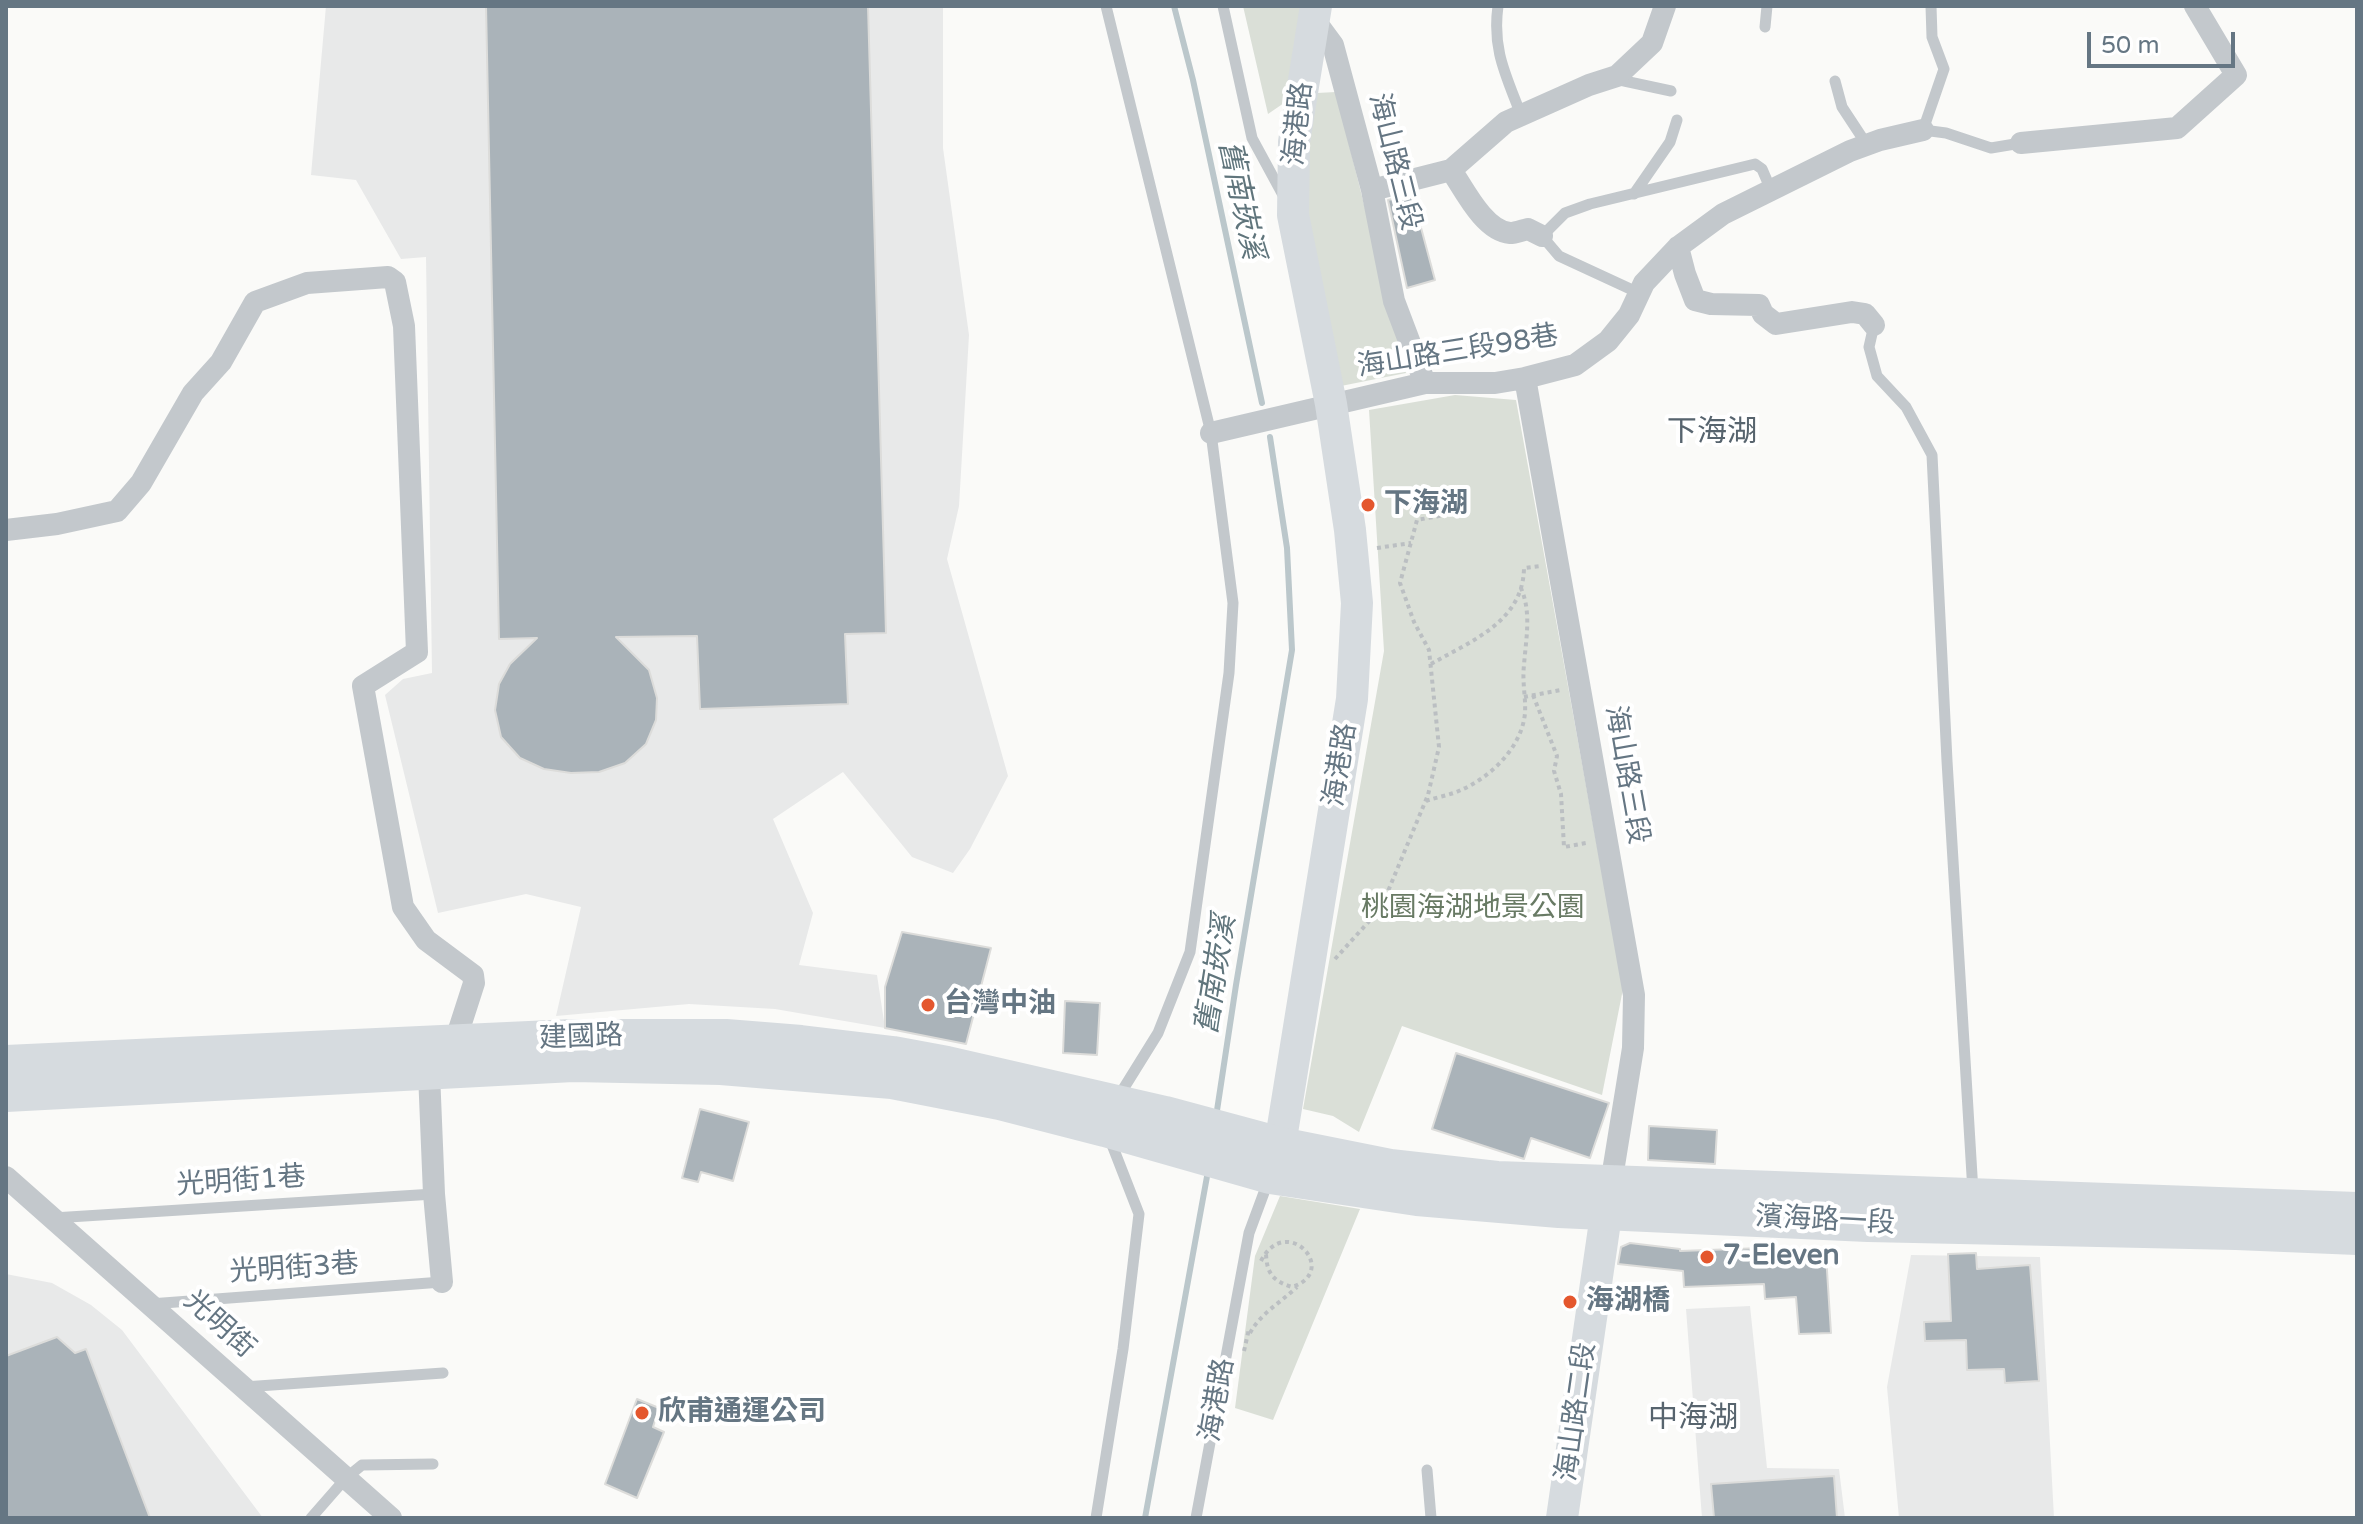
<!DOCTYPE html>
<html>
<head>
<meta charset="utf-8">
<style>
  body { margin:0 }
  #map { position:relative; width:2363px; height:1524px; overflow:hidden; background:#fafaf8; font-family:"Varela Round",sans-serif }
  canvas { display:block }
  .frame { position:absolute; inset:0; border:8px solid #657683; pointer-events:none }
  .scale { position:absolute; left:2087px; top:32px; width:148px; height:36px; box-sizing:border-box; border:4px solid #657683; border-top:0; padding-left:10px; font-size:24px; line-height:28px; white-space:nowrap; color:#657683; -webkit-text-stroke:6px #fff; paint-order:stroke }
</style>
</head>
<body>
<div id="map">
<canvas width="2363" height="1524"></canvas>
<div class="frame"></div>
<div class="scale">50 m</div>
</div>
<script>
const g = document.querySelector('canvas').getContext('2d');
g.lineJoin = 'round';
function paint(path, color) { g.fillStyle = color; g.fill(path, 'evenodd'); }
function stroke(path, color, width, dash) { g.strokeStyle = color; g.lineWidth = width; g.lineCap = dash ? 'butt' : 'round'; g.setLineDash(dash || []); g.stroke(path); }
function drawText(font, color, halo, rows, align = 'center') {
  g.font = font + ' "Varela Round","Noto Sans TC",sans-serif'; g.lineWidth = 8; g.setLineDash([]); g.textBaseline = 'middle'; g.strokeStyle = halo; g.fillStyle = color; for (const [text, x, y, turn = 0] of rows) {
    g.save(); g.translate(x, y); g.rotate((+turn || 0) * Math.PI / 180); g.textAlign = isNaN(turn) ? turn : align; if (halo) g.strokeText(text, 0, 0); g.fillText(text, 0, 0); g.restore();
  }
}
const built = new Path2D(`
  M 326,6 L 943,6 L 943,148 L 969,335 L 959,506 L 947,559 L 1008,776 L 970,849 L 953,873 L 912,857 L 843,772 L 773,819 L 813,913 L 799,965 L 877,975 L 885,1028 L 775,1009 L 689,1004 L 556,1016 L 581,907 L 526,894 L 438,913 L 385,695 L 403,679 L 432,673 L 426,257 L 401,259 L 356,180 L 311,175 Z
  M 1911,1255 L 2040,1257 L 2054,1518 L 1899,1518 L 1887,1387 Z
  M 6,1274 L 52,1283 L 91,1305 L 122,1330 L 263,1518 L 6,1518 Z
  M 1750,1306 L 1767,1468 L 1839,1469 L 1845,1518 L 1702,1518 L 1686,1309 Z`);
const green = new Path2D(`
  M 1243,6 L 1303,6 L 1284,103 L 1268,114 Z
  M 1336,92 L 1406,373 L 1341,386 L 1301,202 L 1317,93 Z
  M 1455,395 L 1516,400 L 1623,989 L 1602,1095 L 1402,1026 L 1359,1132 L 1333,1116 L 1303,1109 L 1384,651 L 1369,410 Z
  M 1280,1196 L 1360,1209 L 1273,1420 L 1235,1408 L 1255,1256 Z`);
const stream = new Path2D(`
  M 1174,6 L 1193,80 L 1262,403
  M 1216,1117 L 1236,985 L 1292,650 L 1287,548 L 1270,437
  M 1145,1518 L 1208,1171`);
const building = new Path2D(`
  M 486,6 L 868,6 L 886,633 L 845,634 L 848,704 L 700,709 L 697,636 L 616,637 L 649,670 L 657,698 L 656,720 L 646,744 L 625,763 L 599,772 L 571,773 L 544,769 L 520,758 L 501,737 L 495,710 L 499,684 L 510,664 L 537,638 L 499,639 Z
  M 1412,194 L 1435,280 L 1407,288 L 1388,200 Z
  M 902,932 L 991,948 L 966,1044 L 885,1028 L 885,987 Z
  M 1065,1001 L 1100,1003 L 1097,1055 L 1063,1053 Z
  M 1456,1053 L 1609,1103 L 1590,1158 L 1531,1138 L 1524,1159 L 1432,1129 Z
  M 700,1109 L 749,1122 L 733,1181 L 701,1172 L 698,1182 L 682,1178 Z
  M 1649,1126 L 1717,1130 L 1715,1164 L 1648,1160 Z
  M 1630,1243 L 1680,1249 L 1680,1251 L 1791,1247 L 1792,1257 L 1826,1255 L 1831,1333 L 1799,1334 L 1796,1297 L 1765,1299 L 1764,1284 L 1684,1287 L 1683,1271 L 1618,1264 L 1621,1247 Z
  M 1976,1253 L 1977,1269 L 2030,1265 L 2039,1381 L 2005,1383 L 2004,1369 L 1967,1370 L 1966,1340 L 1925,1341 L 1924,1322 L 1951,1321 L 1948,1254 Z
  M 57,1337 L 75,1353 L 86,1349 L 150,1518 L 6,1518 L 6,1356 Z
  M 637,1399 L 659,1408 L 653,1427 L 664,1432 L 637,1498 L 605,1484 Z
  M 1834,1476 L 1837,1518 L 1714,1518 L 1711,1484 Z`);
const path = new Path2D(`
  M 1377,548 L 1411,543
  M 1431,664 C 1471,641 1523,622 1524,568 L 1540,566
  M 1533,695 L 1557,756 L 1554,771 L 1561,794 L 1564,847 L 1586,843
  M 1524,697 L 1561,690
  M 1426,801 C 1437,797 1451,795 1461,790 C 1491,777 1522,747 1525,713 C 1526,698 1522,682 1524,665 C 1526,638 1532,611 1520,586
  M 1335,959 L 1381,908 L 1428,795 L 1439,747 L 1429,650 L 1414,622 L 1400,583 L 1417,520 L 1466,511
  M 1261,1261 C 1286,1212 1341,1271 1292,1287 C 1272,1281 1266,1272 1266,1251
  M 1250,1333 C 1261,1313 1280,1303 1297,1287
  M 1244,1351 L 1249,1329`);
const lane = new Path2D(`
  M 1106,6 L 1211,433 L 1233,603 L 1229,673 L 1190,952 L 1158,1033 L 1117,1099
  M 1223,6 L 1252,138 L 1284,197
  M 1498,6 C 1492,50 1506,75 1521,115
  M 1931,6 L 1932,37 L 1944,69 L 1923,130 L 1946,133 L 1991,148 L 2021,143
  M 1765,27 L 1767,6
  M 1615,79 L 1671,91
  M 1835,81 L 1842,107 L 1867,145
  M 1634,194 L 1670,142 L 1677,120
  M 1639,293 L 1559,256 L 1542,236 L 1565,213 L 1590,204 L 1755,164 L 1762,169 L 1771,190
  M 1874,325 L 1869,347 L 1877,376 L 1906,407 L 1932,455 L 1947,761 L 1973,1192
  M 53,1218 L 434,1194
  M 150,1304 L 442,1282
  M 244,1387 L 443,1373
  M 1427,1470 L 1431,1518
  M 311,1518 L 346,1478 L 362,1465 L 433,1464
  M 1096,1518 L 1123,1349 L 1139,1214 L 1109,1137
  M 1196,1518 L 1249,1233 L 1269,1179`);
const street = new Path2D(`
  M 1313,18 L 1333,45 L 1372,190 L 1394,301 L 1425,383
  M 2021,143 L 2177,128 L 2236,75 L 2195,6
  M 1451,170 C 1464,189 1484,231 1510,233 C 1515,233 1523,230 1528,229 L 1542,236
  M 1372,190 L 1451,170 L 1506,122 L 1589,85 L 1617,76 L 1652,43 L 1665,6
  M 1678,247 L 1685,274 L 1695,300 L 1711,304 L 1759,305 L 1763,314 L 1776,324 L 1852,312 L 1865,314 L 1874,325
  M 1525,378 L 1634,995 L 1633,1048 L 1611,1184
  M 1211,433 L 1425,383 L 1495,383 L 1525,378 L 1575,365 L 1608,341 L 1629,315 L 1644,283 L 1678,247 L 1723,214 L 1850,151 L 1880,140 L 1923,130
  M 6,530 L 57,524 L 117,511 L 141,483 L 193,393 L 221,362 L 255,302 L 307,283 L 388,277 L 395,282 L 404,326 L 417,652 L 363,686 L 403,907 L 426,940 L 473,975 L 474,983 L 455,1042
  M 429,1073 L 434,1194 L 442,1282
  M 6,1177 L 391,1518`);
const secondary = new Path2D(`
  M 1272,1169 L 1280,1145 L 1352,699 L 1357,603 L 1350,530 L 1331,404 L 1293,215 L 1294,142 L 1316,6
  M 1562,1518 L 1610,1187`);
const primary = new Path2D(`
  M 6,1063 L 573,1037 L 726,1037 L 801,1043 L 893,1054 L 947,1064 L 1165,1114 L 1280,1145 L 1390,1167 L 1497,1179 L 2357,1210
  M 6,1094 L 573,1064 L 721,1067 L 892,1081 L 1000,1102 L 1105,1129 L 1270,1176 L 1417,1198 L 1559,1210 L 1868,1224 L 2236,1232 L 2357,1237`);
const markers = [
  [1368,505,8,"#e4572e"],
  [928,1005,8,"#e4572e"],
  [1707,1257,8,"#e4572e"],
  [1570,1302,8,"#e4572e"],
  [642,1413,8,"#e4572e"]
];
const streetNames = [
  ["海港路",1299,124,-84],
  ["海山路三段",1394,162,76],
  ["海山路三段98巷",1458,352,-9],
  ["海港路",1341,765,-81],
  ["海山路三段",1626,775,80],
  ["建國路",581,1038,-2],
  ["光明街1巷",241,1182,-4],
  ["濱海路一段",1825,1221,3],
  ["光明街3巷",294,1269,-4],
  ["光明街",219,1325,42],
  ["海港路",1218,1400,-80],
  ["海山路二段",1577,1412,-82]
];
const poiNames = [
  ["下海湖",1384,505],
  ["台灣中油",944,1005],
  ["7-Eleven",1723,1257],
  ["海湖橋",1586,1302],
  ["欣甫通運公司",658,1413]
];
const parkNames = [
  ["桃園海湖地景公園",1473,909]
];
const waterNames = [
  ["舊南崁溪",1240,200,78],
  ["舊南崁溪",1217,975,-81]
];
const neighbourhoodNames = [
  ["下海湖",1712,433],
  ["中海湖",1693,1419]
];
paint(built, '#e8e9e9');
paint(green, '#dadfd7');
stroke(stream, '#bbc7cb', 6);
paint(building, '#aab3b9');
stroke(building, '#dcdcda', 2);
stroke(path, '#bbbfc2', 4, [4, 4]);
stroke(lane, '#c3c8cc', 11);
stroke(street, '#c3c8cc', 22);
stroke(secondary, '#d6dbdf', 32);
stroke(primary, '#d6dbdf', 36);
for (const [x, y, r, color] of markers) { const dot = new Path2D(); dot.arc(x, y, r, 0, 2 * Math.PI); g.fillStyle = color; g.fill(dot); stroke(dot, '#fff', 3); }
drawText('28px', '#657683', '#fff', streetNames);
drawText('bold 28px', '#657683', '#fff', poiNames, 'left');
drawText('28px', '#687a64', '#fff', parkNames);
drawText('italic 30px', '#60757c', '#fff', waterNames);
drawText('30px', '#57646e', '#fff', neighbourhoodNames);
</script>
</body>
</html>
